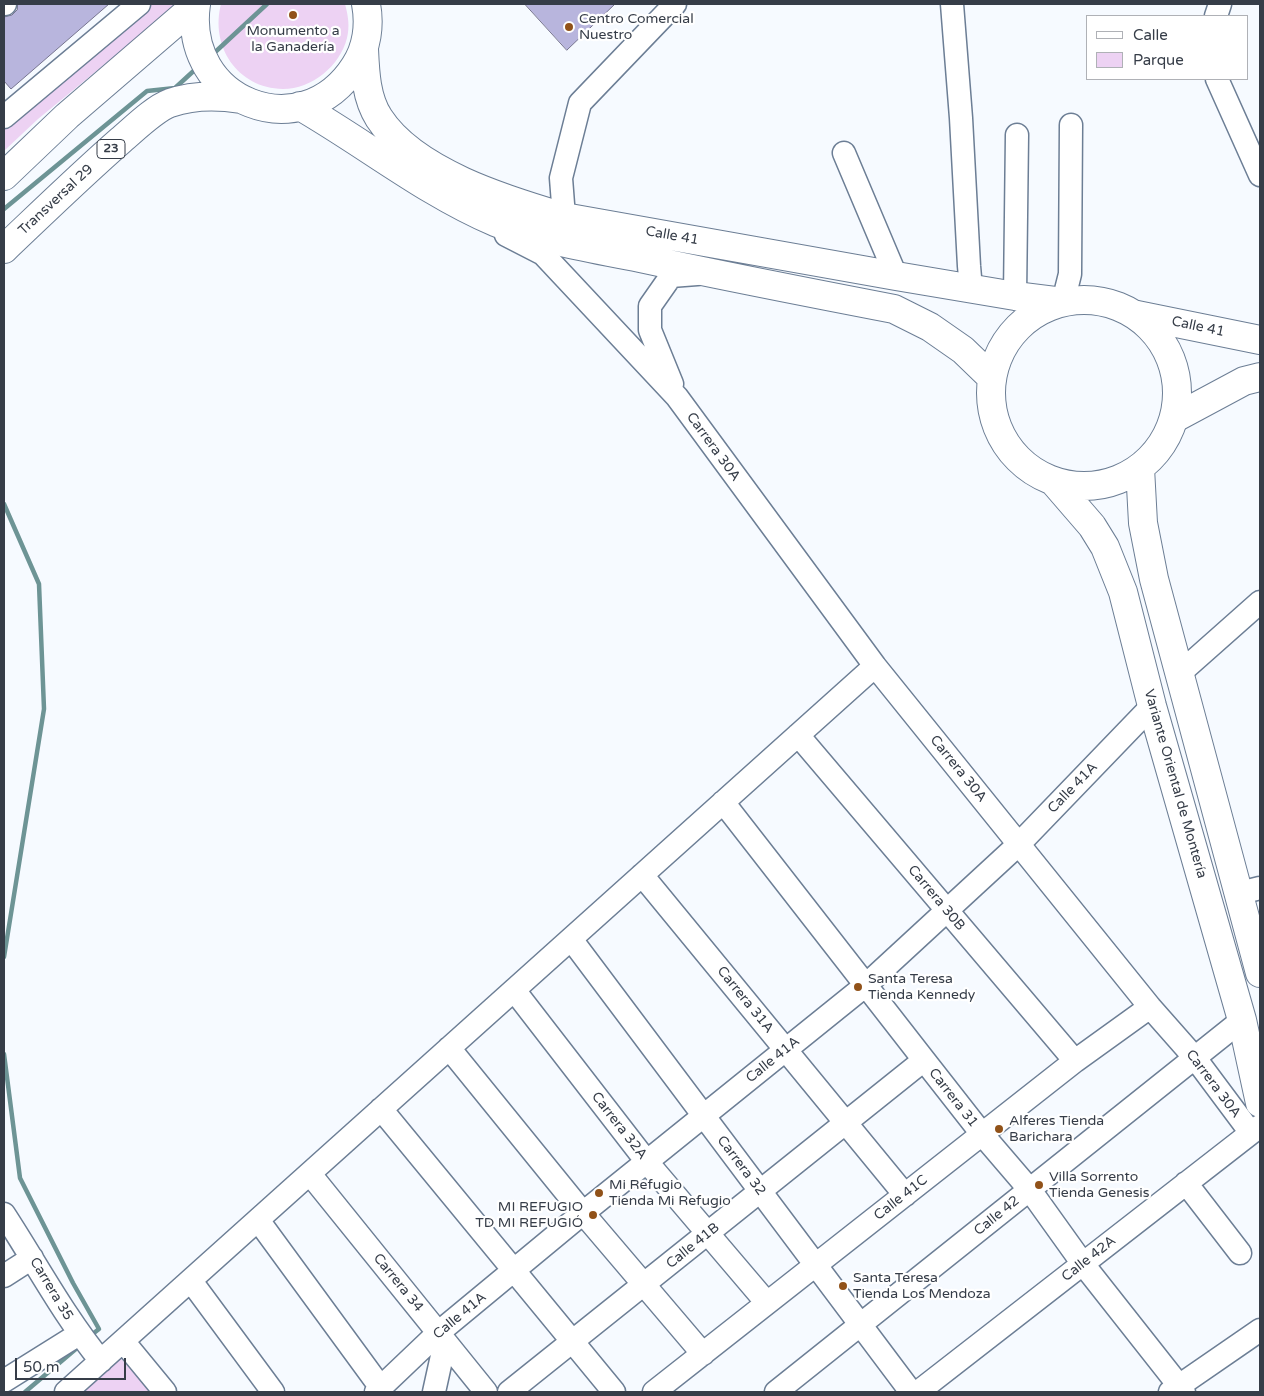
<!DOCTYPE html>
<html>
<head>
<meta charset="utf-8">
<style>
  body { margin:0 }
  #map { position:relative; width:1264px; height:1396px; overflow:hidden; background:#f6faff; font-family:"Varela Round",sans-serif }
  canvas { display:block }
  .frame { position:absolute; inset:0; border:5px solid #363d48; pointer-events:none }
  .legend { position:absolute; left:1086px; top:15px; width:162px; height:65px; box-sizing:border-box; background:#fff; border:1px solid #afb1b6; margin:0; padding:6px 9px; list-style:none; font-size:15px; color:#363d48 }
  .legend li { display:flex; align-items:center; gap:10px; height:25px }
  .legend b { width:25px; border:1px solid #afb1b6 }
  .scale { position:absolute; left:15px; top:1358px; width:111px; height:22px; box-sizing:border-box; border:2px solid #363d48; border-top:0; padding-left:6px; font-size:15px; line-height:18px; white-space:nowrap; color:#363d48; -webkit-text-stroke:4px #fff; paint-order:stroke }
</style>
</head>
<body>
<div id="map">
<canvas width="1264" height="1396"></canvas>
<div class="frame"></div>
<ul class="legend">
<li><b style="height:6px;background:#fff"></b>Calle</li>
<li><b style="height:14px;background:#edd2f3"></b>Parque</li>
</ul>
<div class="scale">50 m</div>
</div>
<script>
const g = document.querySelector('canvas').getContext('2d');
g.lineJoin = 'round';
function paint(path, color) { g.fillStyle = color; g.fill(path, 'evenodd'); }
function stroke(path, color, width, dash) { g.strokeStyle = color; g.lineWidth = width; g.lineCap = dash ? 'butt' : 'round'; g.setLineDash(dash || []); g.stroke(path); }
function drawText(font, color, halo, rows, align = 'center') {
  g.font = font + ' "Varela Round",sans-serif'; g.lineWidth = 4.5; g.setLineDash([]); g.textBaseline = 'middle'; g.strokeStyle = halo; g.fillStyle = color; for (const [text, x, y, turn = 0] of rows) {
    g.save(); g.translate(x, y); g.rotate((+turn || 0) * Math.PI / 180); g.textAlign = isNaN(turn) ? turn : align; if (halo) g.strokeText(text, 0, 0); g.fillText(text, 0, 0); g.restore();
  }
}
const green = new Path2D(`
  M 144,4 L 178,4 L 38,119 L 4,151 L 4,122 Z
  M 221,4 L 345,4 C 348,15 350,26 347,38 C 340,66 312,89 283,89 C 237,88 210,46 221,4 Z
  M 118,1355 L 150,1392 L 78,1392 Z`);
const stream = new Path2D(`
  M 212,55 L 267,4
  M 4,209 L 147,91 L 175,88 L 199,66
  M 4,504 L 39,584 L 44,709 L 4,957
  M 4,1054 L 20,1178 L 73,1283 L 99,1329 L 90,1336
  M 25,1392 L 77,1348`);
const building = new Path2D(`
  M 18,4 L 109,4 L 11,89 L 4,81 L 4,17 L 12,15 L 17,10 Z
  M 525,4 L 615,4 L 567,50 Z`);
const minor = new Path2D(`
  M 4,4 L 5,4
  M 952,4 L 961,118 L 969,266 L 971,289
  M 1216,16 L 1220,4
  M 1217,79 L 1260,175
  M 4,117 L 139,4
  M 844,153 L 896,276
  M 564,217 L 561,178 L 580,103 L 675,4
  M 506,235 L 543,254 L 677,397 L 875,666 L 1150,1007 L 1195,1058 L 1251,1133
  M 1015,296 L 1017,135
  M 1063,302 L 1070,274 L 1071,125
  M 672,384 L 650,330 L 650,306 L 671,276 L 697,274
  M 1180,673 L 1260,602
  M 798,735 L 1075,1061
  M 723,802 L 924,1060 L 982,1134 L 1030,1190 L 1083,1264 L 1184,1392
  M 642,875 L 905,1195
  M 1240,893 L 1260,888
  M 571,939 L 911,1392
  M 514,990 L 647,1162 L 767,1303
  M 449,1048 L 583,1213 L 703,1354
  M 381,1109 L 614,1392
  M 310,1174 L 486,1392
  M 1186,1183 L 1240,1253
  M 4,1214 C 36,1263 64,1316 101,1361
  M 258,1220 L 381,1388
  M 4,1276 L 32,1258
  M 191,1281 L 273,1392
  M 123,1341 L 165,1392
  M 4,1381 L 79,1334
  M 66,1392 L 875,666
  M 376,1392 L 438,1333 L 583,1213 L 866,985 L 1019,844 L 1152,706
  M 434,1392 L 445,1342
  M 509,1392 L 924,1060
  M 654,1392 L 1075,1061 L 1150,1007
  M 776,1392 L 1242,1020
  M 918,1392 L 1260,1126
  M 1170,1392 L 1260,1330`);
const major = new Path2D(`
  M 1137,315 L 1260,340
  M 1175,418 L 1244,381 L 1260,377`);
const highway = new Path2D(`
  M 196,4 C 182,102 302,149 355,66 C 367,48 370,25 366,4
  M 364,49 C 365,72 366,98 379,118 C 414,172 506,200 564,217 L 896,276 L 1015,296 L 1063,302
  M 300,106 C 366,144 425,192 495,222 C 543,241 595,249 645,259 C 728,277 811,293 894,309 L 930,327 L 963,350 L 992,378
  M 4,176 L 67,116 L 196,5
  M 4,249 C 43,212 81,175 121,140 C 134,129 154,109 170,103 C 193,95 217,95 241,99
  M991 393a93 93 0 1 1 186 0a93 93 0 1 1-186 0Z
  M 1140,468 L 1143,523 L 1154,579 L 1260,973
  M 1054,482 L 1092,526 L 1105,547 L 1123,592 L 1152,706 L 1242,1020 L 1260,1103`);
const markers = [
  [293,15,5,"#915219"],
  [569,27,5,"#915219"],
  [858,987,5,"#915219"],
  [999,1129,5,"#915219"],
  [1039,1185,5,"#915219"],
  [599,1193,5,"#915219"],
  [593,1215,5,"#915219"],
  [843,1286,5,"#915219"]
];
const shields = [
  [111,149,28]
];
const shieldNames = [
  ["23",111,149]
];
const poiNames = [
  ["Centro Comercial",579,19],
  ["Nuestro",579,35],
  ["Monumento a",293,31,"center"],
  ["la Ganadería",293,47,"center"],
  ["Santa Teresa",868,979],
  ["Tienda Kennedy",868,995],
  ["Alferes Tienda",1009,1121],
  ["Barichara",1009,1137],
  ["Villa Sorrento",1049,1177],
  ["Tienda Genesis",1049,1193],
  ["Mi Refugio",609,1185],
  ["Tienda Mi Refugio",609,1201],
  ["MI REFUGIO",583,1207,"right"],
  ["TD MI REFUGIÓ",583,1223,"right"],
  ["Santa Teresa",853,1278],
  ["Tienda Los Mendoza",853,1294]
];
const streetNames = [
  ["Transversal 29",56,200,-43],
  ["Calle 41",672,236,10],
  ["Calle 41",1198,327,12],
  ["Carrera 30A",713,447,54],
  ["Carrera 30A",958,769,51],
  ["Variante Oriental de Montería",1175,784,74],
  ["Calle 41A",1073,788,-46],
  ["Carrera 30B",936,898,50],
  ["Carrera 31A",745,1000,51],
  ["Calle 41A",773,1060,-39],
  ["Carrera 30A",1213,1084,53],
  ["Carrera 31",953,1098,52],
  ["Carrera 32A",619,1126,52],
  ["Carrera 32",741,1166,53],
  ["Calle 41C",901,1198,-38],
  ["Calle 42",997,1216,-39],
  ["Calle 41B",693,1246,-39],
  ["Calle 42A",1089,1259,-38],
  ["Carrera 34",398,1283,51],
  ["Carrera 35",51,1289,59],
  ["Calle 41A",460,1316,-40]
];
paint(green, '#edd2f3');
stroke(stream, '#6d9495', 4.5);
paint(building, '#b8b5dd');
stroke(building, '#76748f', 1);
stroke(minor, '#6c7e95', 25);
stroke(major, '#6c7e95', 30);
stroke(highway, '#6c7e95', 30);
stroke(minor, '#fff', 22);
stroke(major, '#fff', 28);
stroke(highway, '#fff', 28);
for (const [x, y, r, color] of markers) { const dot = new Path2D(); dot.arc(x, y, r, 0, 2 * Math.PI); g.fillStyle = color; g.fill(dot); stroke(dot, '#fff', 2); }
for (const [x, y, w] of shields) { const box = new Path2D(); box.roundRect(x - w / 2, y - 9.5, w, 19, 4); g.fillStyle = '#fff'; g.fill(box); stroke(box, '#363d48', 1); }
drawText('bold 12px', '#363d48', null, shieldNames);
drawText('14px', '#363d48', '#fff', poiNames, 'left');
drawText('14px', '#363d48', '#fff', streetNames);
</script>
</body>
</html>
